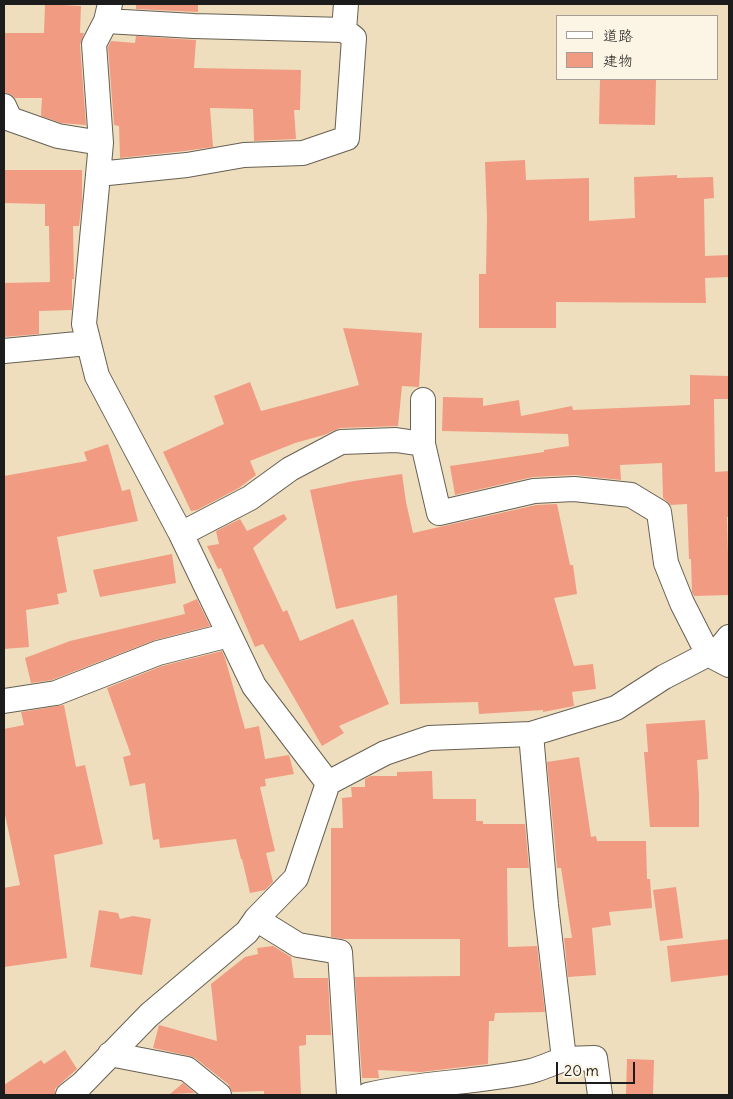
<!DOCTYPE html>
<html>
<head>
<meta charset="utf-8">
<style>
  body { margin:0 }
  #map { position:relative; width:733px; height:1099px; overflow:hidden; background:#efdebd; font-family:Delius,"Klee One",sans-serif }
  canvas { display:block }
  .frame { position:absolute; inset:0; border:5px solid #1c1c1c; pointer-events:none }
  .legend { position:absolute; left:556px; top:15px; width:162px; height:65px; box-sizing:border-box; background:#fcf5e5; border:1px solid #a29e95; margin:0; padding:6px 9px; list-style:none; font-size:15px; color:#1c1c1c }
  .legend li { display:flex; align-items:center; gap:10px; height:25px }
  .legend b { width:25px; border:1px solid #a29e95 }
  .scale { position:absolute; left:556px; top:1062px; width:79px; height:22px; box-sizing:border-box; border:2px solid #1c1c1c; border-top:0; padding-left:6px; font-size:15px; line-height:18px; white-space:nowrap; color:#1c1c1c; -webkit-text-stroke:4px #fcf5e5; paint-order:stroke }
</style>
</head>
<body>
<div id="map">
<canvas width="733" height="1099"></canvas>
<div class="frame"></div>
<ul class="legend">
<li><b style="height:6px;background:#fff"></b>道路</li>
<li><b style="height:14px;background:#f19b83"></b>建物</li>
</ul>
<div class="scale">20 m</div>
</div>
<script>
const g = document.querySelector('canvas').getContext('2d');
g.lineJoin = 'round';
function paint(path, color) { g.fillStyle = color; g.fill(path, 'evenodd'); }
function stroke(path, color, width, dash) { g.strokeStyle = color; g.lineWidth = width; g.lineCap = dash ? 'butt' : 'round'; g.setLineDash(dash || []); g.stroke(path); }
const building = new Path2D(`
  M 45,4 L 81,6 L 80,33 L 84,33 L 80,45 L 86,125 L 61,123 L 41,116 L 42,98 L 15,98 L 12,95 L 4,92 L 4,33 L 44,33 Z
  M 136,4 L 198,4 L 198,12 L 136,9 Z
  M 136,36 L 196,40 L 194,68 L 301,70 L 300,110 L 294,110 L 296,139 L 254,141 L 253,109 L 210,108 L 213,147 L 185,151 L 120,158 L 119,126 L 114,125 L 108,47 L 111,41 L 135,43 Z
  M 600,79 L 656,79 L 655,125 L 599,124 Z
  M 525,160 L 526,180 L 589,178 L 589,221 L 635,218 L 634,177 L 677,175 L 677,178 L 713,177 L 714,198 L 704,199 L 705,256 L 729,255 L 729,277 L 705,278 L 706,303 L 556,302 L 556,328 L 479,328 L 479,274 L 486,274 L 487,218 L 485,162 Z
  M 4,170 L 82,170 L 82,201 L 79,226 L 73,226 L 74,279 L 72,279 L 72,310 L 39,311 L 39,334 L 4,337 L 4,283 L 50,282 L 49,226 L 45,226 L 45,204 L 4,203 Z
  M 343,328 L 422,333 L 419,387 L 402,386 L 398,426 L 340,428 L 324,435 L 295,443 L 250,461 L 256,475 L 239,488 L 197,510 L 191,511 L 163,452 L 224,424 L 214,396 L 250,382 L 261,411 L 359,385 Z
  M 690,375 L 729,376 L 729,399 L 714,399 L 715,472 L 729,471 L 729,517 L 727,517 L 729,595 L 694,596 L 692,592 L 691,559 L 689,559 L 687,504 L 671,505 L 663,498 L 662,463 L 620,465 L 621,480 L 575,475 L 533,477 L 455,495 L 450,466 L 544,452 L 544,450 L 569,446 L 568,434 L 442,431 L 443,397 L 483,398 L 483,406 L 519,400 L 521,416 L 572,406 L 573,410 L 690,405 Z
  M 108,444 L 122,491 L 130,489 L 138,521 L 57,537 L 67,592 L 57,594 L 59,604 L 26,610 L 29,647 L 4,649 L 4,476 L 87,461 L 84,452 Z
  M 402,474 L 406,502 L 413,533 L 536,505 L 557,504 L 570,565 L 573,565 L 577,594 L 554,598 L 574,666 L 593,664 L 596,689 L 572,692 L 574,706 L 543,712 L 543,710 L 479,714 L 478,702 L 400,704 L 397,595 L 336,609 L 310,490 L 354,481 Z
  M 284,514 L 287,519 L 253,548 L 283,612 L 287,610 L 300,641 L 353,619 L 389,704 L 339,726 L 344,733 L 322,746 L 263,644 L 255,647 L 221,568 L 218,569 L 207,546 L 219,544 L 216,531 L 240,519 L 247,531 Z
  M 172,554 L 176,583 L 100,597 L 93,570 Z
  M 197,599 L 210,626 L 155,640 L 52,680 L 31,683 L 25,658 L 70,641 L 185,614 L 183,605 Z
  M 222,651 L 225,658 L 245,729 L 259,726 L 265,759 L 289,755 L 294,774 L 265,779 L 266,786 L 260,787 L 275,851 L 266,853 L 273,882 L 265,890 L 250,893 L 242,859 L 241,859 L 236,839 L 160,848 L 159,839 L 153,840 L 145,783 L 130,786 L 123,757 L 131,755 L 107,688 L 162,666 Z
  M 64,705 L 76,767 L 85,765 L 103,844 L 54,855 L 67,958 L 4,967 L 4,888 L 20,885 L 4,810 L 4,729 L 24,725 L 21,712 Z
  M 705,720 L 708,759 L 697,760 L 699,794 L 699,827 L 650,827 L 644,752 L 648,752 L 646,724 Z
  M 579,757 L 591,837 L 596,836 L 597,841 L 646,841 L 647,879 L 650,879 L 652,908 L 609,912 L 611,925 L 592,928 L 596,975 L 568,977 L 564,938 L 572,938 L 561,868 L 557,868 L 547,762 Z
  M 432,771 L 433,799 L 476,799 L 476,821 L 483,821 L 483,824 L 525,824 L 529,868 L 507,868 L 508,947 L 537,946 L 545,1012 L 495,1013 L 494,1021 L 489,1021 L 488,1064 L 421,1072 L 378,1070 L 379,1078 L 362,1078 L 355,977 L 460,976 L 460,939 L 343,939 L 331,937 L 331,828 L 343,828 L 342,798 L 352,797 L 351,787 L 365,787 L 365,779 L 371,776 L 397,776 L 397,772 Z
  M 676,887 L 683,938 L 660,941 L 653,890 Z
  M 99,910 L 118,913 L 120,919 L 133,916 L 151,919 L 142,975 L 90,967 Z
  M 729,939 L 729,975 L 671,982 L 667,946 Z
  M 273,946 L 291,957 L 294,978 L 328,978 L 331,1035 L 306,1035 L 306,1045 L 299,1046 L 301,1095 L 264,1095 L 264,1091 L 232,1092 L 228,1084 L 195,1058 L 190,1056 L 153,1048 L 159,1025 L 217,1041 L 211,984 L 245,957 L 258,954 L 257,948 Z
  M 65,1050 L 77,1069 L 59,1085 L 55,1089 L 55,1095 L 4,1095 L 4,1085 L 41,1060 L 44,1064 Z
  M 627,1059 L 654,1060 L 653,1095 L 626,1095 Z
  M 183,1083 L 195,1093 L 170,1094 Z`);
const minor = new Path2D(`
  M 110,4 L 106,21 L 194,26 L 344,30 L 346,4
  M 4,106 L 10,119 L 58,136 L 101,143 L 84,324 L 97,376 L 181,534 L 254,686 L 328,783
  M 101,143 L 94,44 L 106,21
  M 98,174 L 187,165 L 244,155 L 303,153 L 347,138 L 354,38 L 344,30
  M 4,351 L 88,343
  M 423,400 L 423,444
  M 181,534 L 250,498 L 290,469 L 341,442 L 396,440 L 423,444 L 439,513 L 534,491 L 574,489 L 631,495 L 659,512 L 666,563 L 682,603 L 708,654 L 729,665
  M 4,701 L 56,693 L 158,653 L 229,635
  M 531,734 L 546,905 L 564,1059 L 595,1058 L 600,1095
  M 256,919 L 298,945 L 340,952 L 349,1095
  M 110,1054 L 187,1069 L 219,1095
  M 68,1095 L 82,1084 L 149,1015 L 247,932 L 256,919 L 296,878 L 328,783 L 385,753 L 429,738 L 531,734 L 616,708 L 664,677 L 720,648 L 729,637
  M 368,1095 C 422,1082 477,1083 531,1071 C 542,1068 553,1063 564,1059`);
paint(building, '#f19b83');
stroke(minor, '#666054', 26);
stroke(minor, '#fff', 24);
</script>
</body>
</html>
